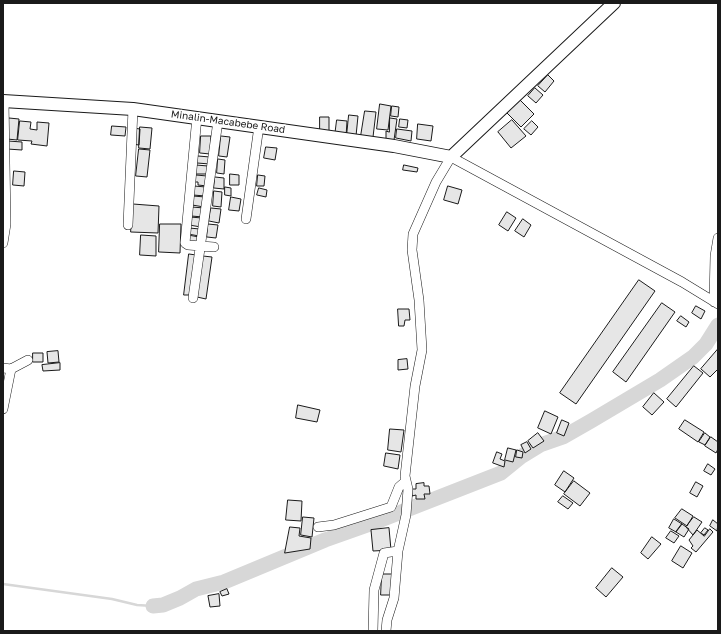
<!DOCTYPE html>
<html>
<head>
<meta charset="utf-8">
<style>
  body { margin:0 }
  #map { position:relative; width:721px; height:634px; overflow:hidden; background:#fff; font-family:"Golos Text",sans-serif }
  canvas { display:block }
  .frame { position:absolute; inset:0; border:4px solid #1a1a1a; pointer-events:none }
</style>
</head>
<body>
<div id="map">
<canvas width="721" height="634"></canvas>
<div class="frame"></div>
</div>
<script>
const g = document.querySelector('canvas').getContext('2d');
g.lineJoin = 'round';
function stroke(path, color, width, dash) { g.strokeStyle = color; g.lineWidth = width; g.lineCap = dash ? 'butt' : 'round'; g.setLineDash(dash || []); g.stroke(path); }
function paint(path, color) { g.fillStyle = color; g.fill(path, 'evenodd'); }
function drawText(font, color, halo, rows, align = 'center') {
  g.font = font + ' "Golos Text",sans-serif'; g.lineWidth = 3; g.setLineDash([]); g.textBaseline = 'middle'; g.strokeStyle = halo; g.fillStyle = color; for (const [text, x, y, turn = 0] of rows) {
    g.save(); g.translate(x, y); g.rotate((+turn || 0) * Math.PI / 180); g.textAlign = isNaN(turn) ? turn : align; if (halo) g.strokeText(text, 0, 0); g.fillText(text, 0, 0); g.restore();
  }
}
const stream = new Path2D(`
  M 3,584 L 112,599 L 137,605 L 153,606`);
const river = new Path2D(`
  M 153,606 L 163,605 L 180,598 L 196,589 L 224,582 L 325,540 L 373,523 L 501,473 L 522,456 L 540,445 L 563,437 L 591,421 L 660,380 L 693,357 L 706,344 L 718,325`);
const building = new Path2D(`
  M 548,75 L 554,81 L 545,92 L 538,86 Z
  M 535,88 L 543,95 L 536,103 L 528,96 Z
  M 520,100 L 534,114 L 521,127 L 507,113 Z
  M 380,104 L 391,106 L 388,130 L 377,129 Z
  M 392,106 L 399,107 L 398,117 L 391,116 Z
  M 365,111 L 376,112 L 373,137 L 361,136 Z
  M 349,115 L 358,116 L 356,136 L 347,135 Z
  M 320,117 L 329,117 L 329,131 L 320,132 Z
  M 9,118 L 19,119 L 17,140 L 7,139 Z
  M 390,118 L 397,119 L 394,140 L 386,139 L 386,131 L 389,132 Z
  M 400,119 L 408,120 L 407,128 L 399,127 Z
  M 337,120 L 347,121 L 346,137 L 335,136 Z
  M 512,120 L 526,136 L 511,148 L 498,132 Z
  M 20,121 L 31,122 L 30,129 L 37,130 L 37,122 L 49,123 L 47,146 L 31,144 L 32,141 L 18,140 Z
  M 532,121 L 538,127 L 531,135 L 524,129 Z
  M 418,124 L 433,126 L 431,141 L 417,139 Z
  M 112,126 L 126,127 L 125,136 L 111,135 Z
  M 140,127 L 152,128 L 150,149 L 139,148 Z
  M 133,128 L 140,129 L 139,145 L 132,144 Z
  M 397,129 L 412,131 L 411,141 L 396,138 Z
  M 201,136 L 211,136 L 210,154 L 200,153 Z
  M 221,136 L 230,137 L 227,157 L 219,156 Z
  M 8,141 L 22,142 L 22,150 L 7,149 Z
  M 266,147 L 277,148 L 275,160 L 264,158 Z
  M 139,149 L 150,150 L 147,177 L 136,176 Z
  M 198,156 L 210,157 L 210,164 L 197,163 Z
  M 218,159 L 225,160 L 224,174 L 217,173 Z
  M 196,165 L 208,166 L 208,174 L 196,174 Z
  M 404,165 L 418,168 L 417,172 L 403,170 Z
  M 14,171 L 25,172 L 24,186 L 13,185 Z
  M 230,174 L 239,175 L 239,185 L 230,185 Z
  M 196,175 L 207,176 L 207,186 L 198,185 L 198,182 L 195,182 Z
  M 258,175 L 265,176 L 264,186 L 257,186 Z
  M 215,177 L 224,178 L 224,189 L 214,188 Z
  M 194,186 L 206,187 L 205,196 L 193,195 Z
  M 448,186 L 462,190 L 458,204 L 444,200 Z
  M 225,187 L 231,188 L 231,196 L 225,195 Z
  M 259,188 L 267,190 L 266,197 L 257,195 Z
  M 214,191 L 222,192 L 221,207 L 213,206 Z
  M 193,196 L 205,197 L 204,207 L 192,205 Z
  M 231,197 L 241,199 L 239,211 L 229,210 Z
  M 133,204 L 159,206 L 158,233 L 131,232 Z
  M 192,207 L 204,208 L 203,217 L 191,216 Z
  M 211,208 L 221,209 L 219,223 L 209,221 Z
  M 507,212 L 516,218 L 508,231 L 499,225 Z
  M 190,217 L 202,218 L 201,227 L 189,225 Z
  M 523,219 L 531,225 L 524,237 L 515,231 Z
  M 160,224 L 181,224 L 180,253 L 159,252 Z
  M 208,224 L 218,225 L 216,238 L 207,237 Z
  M 189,228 L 200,229 L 199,236 L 188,234 Z
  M 141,235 L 156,236 L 156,256 L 140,255 Z
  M 188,235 L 199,237 L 198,245 L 186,243 Z
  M 189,254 L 196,255 L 191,295 L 184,295 Z
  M 203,256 L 212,257 L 206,299 L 197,297 Z
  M 639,280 L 655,291 L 576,404 L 560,393 Z
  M 662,303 L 675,312 L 626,382 L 613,372 Z
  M 696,306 L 705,311 L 701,319 L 692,313 Z
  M 398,309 L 409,309 L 410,320 L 405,320 L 404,326 L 399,326 Z
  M 681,316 L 689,322 L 686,327 L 677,321 Z
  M 718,349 L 718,369 L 710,377 L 701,369 Z
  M 58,351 L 59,362 L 48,363 L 47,352 Z
  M 33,353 L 43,353 L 43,362 L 33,362 Z
  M 407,359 L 408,369 L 398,370 L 398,360 Z
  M 60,363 L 60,370 L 43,371 L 42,365 Z
  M 694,366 L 703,373 L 676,407 L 667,399 Z
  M 654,393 L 664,402 L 652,415 L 643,407 Z
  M 298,405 L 320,410 L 317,422 L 296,418 Z
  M 545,411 L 558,417 L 551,434 L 538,428 Z
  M 562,420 L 569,423 L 564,436 L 557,433 Z
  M 685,420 L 704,432 L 698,442 L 679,429 Z
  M 390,429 L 404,430 L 401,452 L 388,450 Z
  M 538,433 L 544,441 L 533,448 L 528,441 Z
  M 705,433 L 710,437 L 705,445 L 699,442 Z
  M 711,437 L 718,442 L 718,449 L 716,453 L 705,446 Z
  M 527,442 L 531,449 L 525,453 L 521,445 Z
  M 508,448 L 516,450 L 513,462 L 505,460 Z
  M 517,450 L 523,452 L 522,458 L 516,457 Z
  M 497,452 L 502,454 L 500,459 L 505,461 L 504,467 L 493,463 Z
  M 386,453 L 400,455 L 398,469 L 384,466 Z
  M 708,464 L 715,469 L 711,475 L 704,471 Z
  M 564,471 L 574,478 L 565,492 L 555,485 Z
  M 574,481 L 590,493 L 580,506 L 564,494 Z
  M 696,482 L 703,486 L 697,497 L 690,493 Z
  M 424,483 L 424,486 L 429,486 L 430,494 L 424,494 L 425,499 L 416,499 L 416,495 L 412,496 L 411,489 L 416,489 L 416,484 Z
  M 563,496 L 573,503 L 568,509 L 558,502 Z
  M 288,500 L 302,501 L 301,521 L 286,520 Z
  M 682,509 L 693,516 L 687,526 L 675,518 Z
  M 303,517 L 314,518 L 312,537 L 301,535 Z
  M 694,517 L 702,522 L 693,535 L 686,527 Z
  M 674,519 L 682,524 L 676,532 L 669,528 Z
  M 713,520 L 718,524 L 717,531 L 710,526 Z
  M 682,524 L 689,529 L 684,537 L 676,532 Z
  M 290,527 L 300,528 L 299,536 L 311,538 L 310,549 L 285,553 Z
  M 389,528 L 391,550 L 373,551 L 371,530 Z
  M 705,528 L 708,530 L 704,535 L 701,533 Z
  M 710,529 L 713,532 L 696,552 L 691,548 L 693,546 L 689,540 L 697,530 L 704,536 Z
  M 671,531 L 679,536 L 674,543 L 666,538 Z
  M 652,537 L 661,544 L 648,559 L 641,553 Z
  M 681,546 L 692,553 L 683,568 L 672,561 Z
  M 612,568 L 623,577 L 606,597 L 596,588 Z
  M 382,574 L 394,574 L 394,595 L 381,595 Z
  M 227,589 L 229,594 L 222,596 L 220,592 Z
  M 219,594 L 220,606 L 210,607 L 208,596 Z`);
const minor = new Path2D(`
  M 197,117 L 185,243 L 188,245 L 214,247
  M 246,219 L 259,126
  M 128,225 L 133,109
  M 3,243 L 6,224 L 4,101
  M 193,298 L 218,121
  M 714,302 L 715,256 L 718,238
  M 3,368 L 11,369 L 28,360
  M 3,409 L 11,369
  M 318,527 L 334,525 L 391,507 L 399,487 L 406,481
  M 373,631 L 374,590 L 384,553 L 398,551 L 406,515 L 408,489 L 405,476 L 415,386 L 422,350 L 419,300 L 412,250 L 413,234 L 436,182 L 451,157 L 682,282 L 718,304
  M 386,631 L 387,620 L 394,598 L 398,551`);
const major = new Path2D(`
  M 3,101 L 133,109 L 394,146 L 451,157 L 614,3`);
const streetNames = [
  ["Minalin-Macabebe Road",228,122,8]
];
stroke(stream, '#d7d7d7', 2.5);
stroke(river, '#d7d7d7', 15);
paint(building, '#e6e6e6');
stroke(building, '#1a1a1a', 1);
stroke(minor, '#1a1a1a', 10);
stroke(major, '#1a1a1a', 14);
stroke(minor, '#fff', 9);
stroke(major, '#fff', 12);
drawText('10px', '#1a1a1a', '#fff', streetNames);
</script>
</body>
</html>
